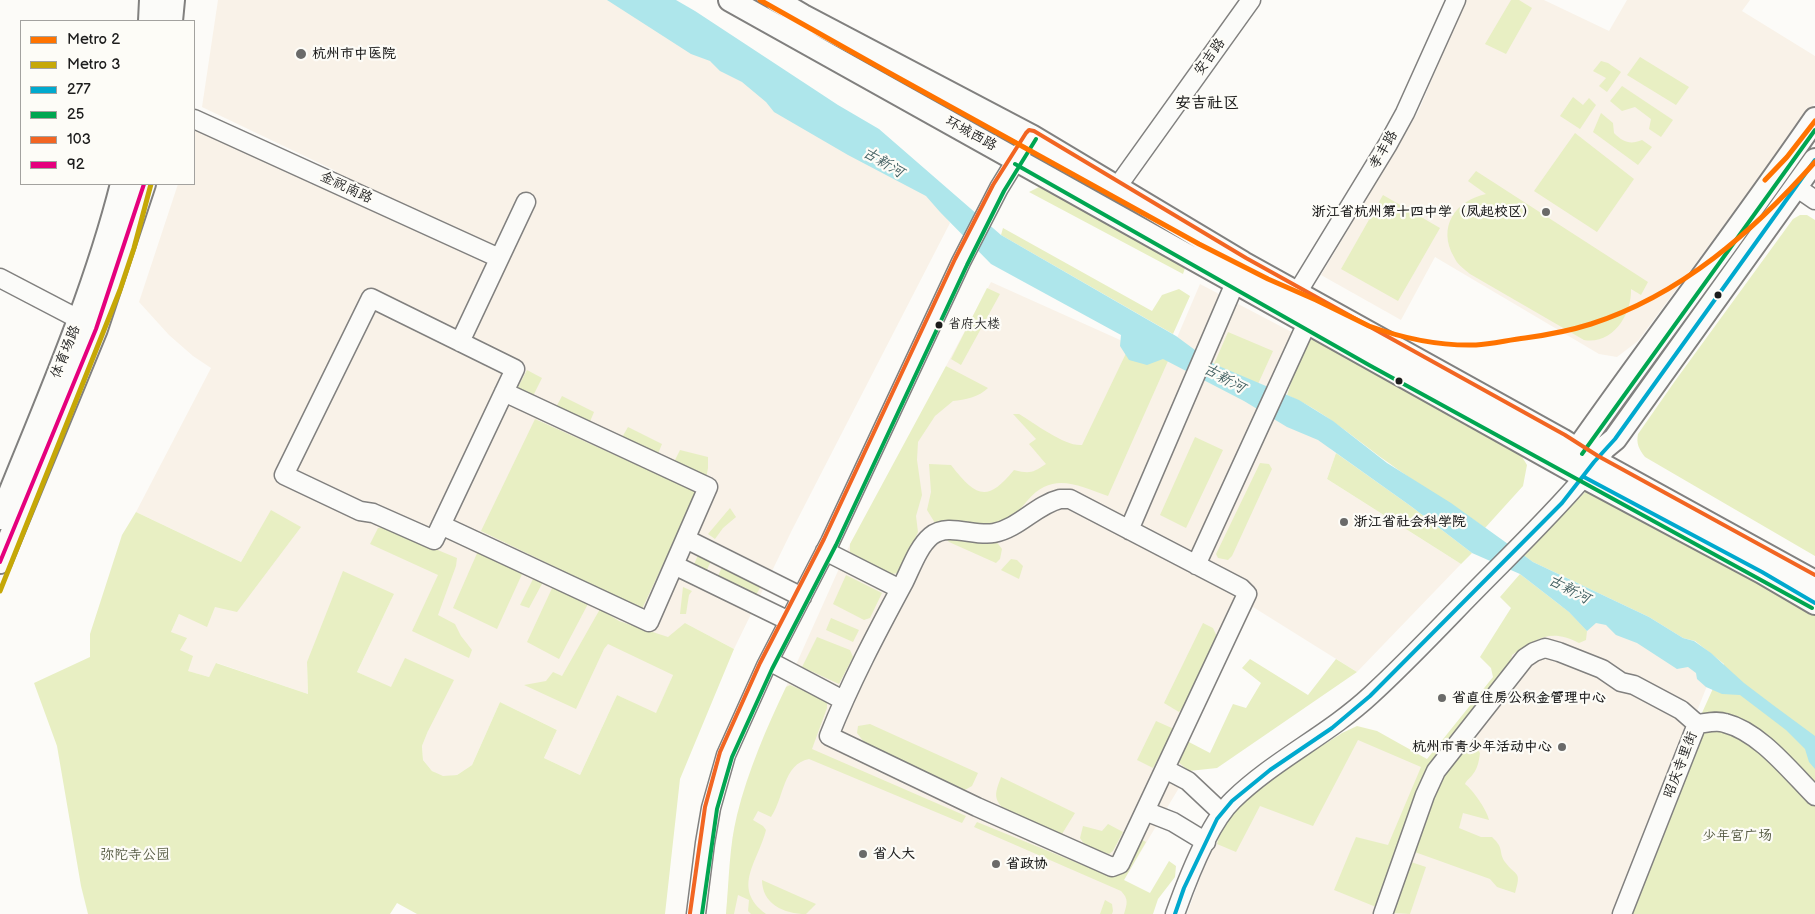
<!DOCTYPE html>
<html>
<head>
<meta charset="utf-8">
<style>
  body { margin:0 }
  #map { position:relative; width:1815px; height:914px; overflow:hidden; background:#fcfbf8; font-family:"Balsamiq Sans",sans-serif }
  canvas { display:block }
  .legend { position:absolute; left:20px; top:20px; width:175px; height:165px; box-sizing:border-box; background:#fdfcf7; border:1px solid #a3a29f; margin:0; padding:6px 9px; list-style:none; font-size:15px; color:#1c1c1c }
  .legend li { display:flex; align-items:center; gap:10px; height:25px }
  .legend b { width:25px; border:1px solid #a3a29f }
</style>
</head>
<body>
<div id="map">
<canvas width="1815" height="914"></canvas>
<ul class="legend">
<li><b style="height:6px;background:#ff7300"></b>Metro 2</li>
<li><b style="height:6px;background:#c6a807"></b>Metro 3</li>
<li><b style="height:6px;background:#00a9ce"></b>277</li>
<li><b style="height:6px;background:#00a651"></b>25</li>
<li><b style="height:6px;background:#f26522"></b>103</li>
<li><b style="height:6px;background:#e5007d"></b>92</li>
</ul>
</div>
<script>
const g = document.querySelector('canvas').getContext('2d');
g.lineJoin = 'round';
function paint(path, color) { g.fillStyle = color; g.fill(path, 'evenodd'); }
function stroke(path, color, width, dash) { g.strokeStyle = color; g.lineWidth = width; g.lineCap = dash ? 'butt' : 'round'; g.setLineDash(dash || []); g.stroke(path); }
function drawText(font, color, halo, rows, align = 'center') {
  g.font = font + ' "Balsamiq Sans","LXGW WenKai TC",sans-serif'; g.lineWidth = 4.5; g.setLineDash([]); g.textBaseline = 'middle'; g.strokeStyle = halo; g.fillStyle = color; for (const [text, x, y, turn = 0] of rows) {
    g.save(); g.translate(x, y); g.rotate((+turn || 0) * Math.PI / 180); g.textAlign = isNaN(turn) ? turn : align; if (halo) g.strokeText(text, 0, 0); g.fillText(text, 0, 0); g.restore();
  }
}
const built = new Path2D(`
  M 218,0 L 618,0 L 932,192 L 950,223 L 792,530 L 734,649 L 685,623 L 684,650 L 656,714 L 617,695 L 580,775 L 544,758 L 557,730 L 500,702 L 472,765 L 457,775 L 443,777 L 432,771 L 423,760 L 422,746 L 428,731 L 391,688 L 357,672 L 394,594 L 307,662 L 308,694 L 217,663 L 209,677 L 187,671 L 180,650 L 171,632 L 179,614 L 215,607 L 271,511 L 241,562 L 136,512 L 211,368 L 193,356 L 169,335 L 139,302 L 178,184 L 194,184 L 194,134 L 196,128 L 328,187 L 336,171 L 202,107 Z
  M 1465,0 L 1544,0 L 1609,31 L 1627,0 L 1750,0 L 1742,11 L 1815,56 L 1815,103 L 1638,341 L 1617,357 L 1599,354 L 1435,257 L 1401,320 L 1321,275 L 1419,110 Z
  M 991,282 L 1167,361 L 1200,284 L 1305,339 L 1276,413 L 1333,442 L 1330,449 L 1336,453 L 1327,479 L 1461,564 L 1357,672 L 1253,607 L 1177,760 L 1189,771 L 1124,880 L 1141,914 L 726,914 L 733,834 L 785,719 L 786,687 L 850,544 L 949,379 L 980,386 L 946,366 Z
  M 1568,602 L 1711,676 L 1616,914 L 1187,914 L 1208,856 L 1231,818 L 1243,803 L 1355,731 L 1429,763 L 1500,670 L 1514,645 Z`);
const green = new Path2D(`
  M 1511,0 L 1519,0 L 1532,8 L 1506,54 L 1485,44 Z
  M 1640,57 L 1689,87 L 1676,105 L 1627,75 Z
  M 1601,61 L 1608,63 L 1621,72 L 1607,92 L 1599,86 L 1606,78 L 1593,71 Z
  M 1622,86 L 1673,120 L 1661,137 L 1649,129 L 1651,119 L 1635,107 L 1622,111 L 1610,101 Z
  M 1573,97 L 1583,105 L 1589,98 L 1596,105 L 1580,129 L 1560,116 Z
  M 1601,113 L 1613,123 L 1614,133 C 1623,142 1630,145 1642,140 L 1652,147 L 1638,165 L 1593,132 Z
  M 1575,133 L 1634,179 L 1597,232 L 1534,191 Z
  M 1476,171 L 1648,282 L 1641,295 L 1631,289 C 1632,314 1613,345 1584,340 L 1470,274 C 1464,269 1457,264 1454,257 C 1437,227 1455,201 1486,194 L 1468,181 Z
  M 1039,187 L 1186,265 L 1183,274 L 1029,192 Z
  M 1383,195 L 1440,228 L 1398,301 L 1341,269 Z
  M 1800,215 L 1807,215 L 1815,220 L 1815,556 L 1645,457 C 1639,449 1636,444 1638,434 L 1675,381 L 1793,219 Z
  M 1003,228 L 1152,311 L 1162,295 L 1179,289 L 1190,296 L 1173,334 L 1001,235 Z
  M 987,288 L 1000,294 L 961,365 L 951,359 Z
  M 1228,332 L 1273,351 L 1258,384 L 1214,364 Z
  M 1305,339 L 1317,340 L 1521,455 L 1527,465 L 1523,486 L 1485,528 C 1453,504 1418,485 1386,461 C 1354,438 1324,411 1287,395 Z
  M 1135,344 L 1168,361 L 1108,496 C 1077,485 1052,471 1027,501 C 1019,511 1009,521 996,525 C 982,529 965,523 950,521 C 945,521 940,522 935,523 L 927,510 L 931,492 L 929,464 L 951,465 C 976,497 987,503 1014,470 C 1030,474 1032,473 1046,464 L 1029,444 L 1036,439 L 1013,414 L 1019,414 C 1034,423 1066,447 1082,445 L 1130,345 Z
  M 946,366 L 988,388 C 979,397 965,400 953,401 L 935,416 L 918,442 L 917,460 L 922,495 L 916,516 L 918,532 L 902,566 L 897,573 L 888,575 L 852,556 L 850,552 L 850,544 Z
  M 527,370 L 542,378 L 532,398 L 516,391 Z
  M 562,396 L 594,412 L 589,424 L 555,409 Z
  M 535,419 L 697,492 L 642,609 L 481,531 Z
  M 628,427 L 662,444 L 657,456 L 621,439 Z
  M 1195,437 L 1223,450 L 1186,528 L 1160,515 Z
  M 680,450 L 708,457 L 708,468 L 706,479 L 674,462 Z
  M 1336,453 L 1412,507 L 1472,553 L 1461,564 L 1327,479 Z
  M 1260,463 L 1269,464 L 1272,469 L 1232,556 L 1228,560 L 1218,558 L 1216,554 Z
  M 1587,490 L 1761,583 L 1815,615 L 1815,914 L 1622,914 L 1697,724 L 1724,664 L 1695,641 L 1683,638 L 1649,617 L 1533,562 L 1524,556 Z
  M 730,508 L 736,517 L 723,528 L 715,539 L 708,534 Z
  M 271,510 L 301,527 L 237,612 L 215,607 L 207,627 L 179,614 L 171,632 L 187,638 L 180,650 L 193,656 L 188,671 L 209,677 L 216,663 L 308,694 L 307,662 L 343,571 L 394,594 L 357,672 L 391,687 L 405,658 L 454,680 L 428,731 L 422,746 L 423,760 L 432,771 L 443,776 L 457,775 L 472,765 L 500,702 L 557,730 L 544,758 L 580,775 L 617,695 L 656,713 L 673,675 L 608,644 L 604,649 L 576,709 L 524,685 L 546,681 L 553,672 L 562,676 L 600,609 L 619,621 L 668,637 L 685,623 L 734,649 L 680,779 L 665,914 L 417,914 L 397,903 L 390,914 L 88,914 L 81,886 L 57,746 L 34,683 L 90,657 L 90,634 L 122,535 L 136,512 L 241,562 Z
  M 386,527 L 428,546 L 457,558 L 456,566 L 438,615 L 455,624 L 461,636 L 472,650 L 469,658 L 412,631 L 438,575 L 370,544 L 378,528 Z
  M 955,536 L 974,541 L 996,541 L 1002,549 L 1000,559 L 996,563 L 949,542 L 945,538 Z
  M 478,551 L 523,572 L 497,629 L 453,608 Z
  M 698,555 L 711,561 L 706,572 L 693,567 Z
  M 1011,559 L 1017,560 L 1023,566 L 1019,579 L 1001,570 Z
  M 722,567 L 761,586 L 756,595 L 718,576 Z
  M 1520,574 L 1569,612 L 1587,631 L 1586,640 L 1579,643 C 1551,628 1537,638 1512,655 L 1510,664 L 1430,769 L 1391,870 L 1378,898 L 1376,907 L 1334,890 L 1356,837 L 1388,845 L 1421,767 L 1358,740 L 1313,826 L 1260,806 L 1236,852 L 1217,844 C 1229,798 1304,758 1342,733 L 1357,726 L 1377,731 L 1427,759 L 1493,677 L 1491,668 L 1480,657 L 1511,608 L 1500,597 Z
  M 846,575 L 882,593 L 870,618 L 864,620 L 833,604 Z
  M 534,577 L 543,582 L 529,608 L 520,605 Z
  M 554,584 L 589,602 L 559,659 L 527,642 Z
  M 683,587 L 692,591 L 689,595 L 686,614 L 680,614 Z
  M 831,618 L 859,630 L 853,642 L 826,630 Z
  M 1203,623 L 1213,628 L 1218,639 L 1182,709 L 1179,712 L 1164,703 Z
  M 817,637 L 850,650 L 853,657 L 839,684 L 802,667 Z
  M 1250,659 L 1308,695 L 1336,659 L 1357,672 L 1217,768 L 1189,771 L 1177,761 L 1187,741 L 1210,753 L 1233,704 L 1246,708 L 1261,683 L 1242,668 Z
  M 790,685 L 821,698 L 827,703 L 827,708 L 812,749 L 966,816 L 962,823 L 809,759 C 783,764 784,798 771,817 L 758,811 L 753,820 L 763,826 L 766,830 C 758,862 731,888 766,914 L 751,914 L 748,911 L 749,900 L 738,895 L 734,914 L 726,914 C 729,882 729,847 737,815 C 748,771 766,729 786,687 Z
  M 1156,721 L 1174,729 L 1153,768 L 1137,760 Z
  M 870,724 L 978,773 L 972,786 L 963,791 L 864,742 L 857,733 L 858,726 Z
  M 1475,745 L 1480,753 C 1479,760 1478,768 1473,774 C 1471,778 1467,779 1465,784 C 1473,790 1487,810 1489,820 L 1463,813 L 1459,828 L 1481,837 L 1492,837 C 1505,849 1498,852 1505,862 C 1516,877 1522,870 1515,893 L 1497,887 L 1490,879 L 1412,851 C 1426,813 1436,764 1475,745 Z
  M 1001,777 L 1075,813 L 1062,834 L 1055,833 L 1002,807 C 992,797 997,789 1001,777 Z
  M 977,822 L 1112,877 L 1137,837 L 1146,842 L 1124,880 L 1150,893 L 1169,861 L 1176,866 L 1175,877 L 1158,899 L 1153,914 L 1124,914 C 1127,904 1129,899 1121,891 L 974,827 Z
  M 1108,824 L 1123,832 L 1113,851 L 1109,854 C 1095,851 1088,851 1080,838 L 1083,826 L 1102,831 Z
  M 1408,861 L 1426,867 L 1410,914 L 1393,913 Z
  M 762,880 L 816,904 L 806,914 C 784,914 762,904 762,880 Z
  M 1105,900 L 1112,904 L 1113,911 L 1112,914 L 1100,914 Z`);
const water = new Path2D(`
  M 607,0 L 676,0 L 695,11 L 838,105 L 879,129 L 1001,235 L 1176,336 L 1214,364 L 1299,400 L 1333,421 L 1387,463 L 1451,503 L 1533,562 L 1649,617 L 1683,638 L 1694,641 L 1711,653 L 1744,683 L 1773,705 L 1815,736 L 1815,769 L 1809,762 L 1805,749 L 1786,730 L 1740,695 L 1722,694 L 1706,687 L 1697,679 L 1696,673 L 1688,667 L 1677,669 L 1637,643 L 1616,635 L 1606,625 L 1596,623 L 1587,631 L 1569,612 L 1520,574 L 1472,553 L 1412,507 L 1318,440 L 1287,427 L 1244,401 L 1163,359 L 1147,365 L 1129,360 L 1120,346 L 1121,335 L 991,264 L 940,212 L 926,196 L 848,155 L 774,112 L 766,102 L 742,82 L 720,71 L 710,61 L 691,54 Z`);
const minor = new Path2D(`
  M 194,119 L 499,258
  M 1117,187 L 1251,0
  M 1796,187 L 1815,200
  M 0,278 L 90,325
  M 1297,293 L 1388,144 L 1405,113 L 1456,0
  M 371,298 L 515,369 L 434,540 L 373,513 L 360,511 L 284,475 Z
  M 460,342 L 526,202
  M 1060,499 L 1070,499 L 1241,588 L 1247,594 L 1120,864 L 1112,867 L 977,807 L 829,736 C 850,683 877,632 904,582 C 911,568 918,547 931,536 C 948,522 974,537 994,533 C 1019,528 1036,505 1060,499 Z
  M 441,525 L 649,622 L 708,487 L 504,392
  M 1129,530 L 1235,283
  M 686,539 L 802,597
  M 825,551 L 900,589
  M 674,565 L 789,621
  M 1196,565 L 1307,323
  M 769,661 L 843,700
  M 1165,769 L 1188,781 L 1222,813
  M 1145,811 L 1173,822 L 1206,842
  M 696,914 L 705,843 L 711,808 L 726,755 L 766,666 L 830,542 L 961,262 L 999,188 L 1031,136
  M 1175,914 C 1186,883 1209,823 1233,800 C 1274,760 1328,735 1371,695 C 1405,664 1437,630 1469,597 C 1508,557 1548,519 1584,477
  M 1383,914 L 1425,795 L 1436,771 L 1525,658 L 1534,652 L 1545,648 L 1559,652 L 1602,669 L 1621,682 L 1634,685 L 1681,710 L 1697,724
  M 1622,914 L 1697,724 C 1706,723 1717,720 1725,723 C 1760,732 1790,771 1815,796`);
const major = new Path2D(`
  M 730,0 L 1584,477 L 1762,572 L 1815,603
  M 776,0 L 803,16 L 1031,136 L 1243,263 L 1562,440 L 1595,461 L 1815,582
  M 150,21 L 151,0
  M 171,21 L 173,0
  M 1577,450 C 1655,339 1738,231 1815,119
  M 1586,474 L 1604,448 L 1615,439 L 1815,160
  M 0,518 C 44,408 93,299 122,184
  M 0,562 L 96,329 L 144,184`);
const bus1 = new Path2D(`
  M 1584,477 L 1762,572 L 1815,603
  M 1175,914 L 1184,888 L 1217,819 L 1232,801 L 1270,770 L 1332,728 L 1370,696 L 1562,503 L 1594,462 L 1615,439 L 1815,160`);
const bus2 = new Path2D(`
  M 1015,164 L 1369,365 L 1812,608
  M 1582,454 L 1815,130
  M 702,914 L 717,809 L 732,757 L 772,669 L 836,545 L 967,265 L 1004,191 L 1036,139`);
const bus3 = new Path2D(`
  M 690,913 L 705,807 L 720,752 L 760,663 L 824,539 L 955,259 L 993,185 L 1026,133 L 1029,130 L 1034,131 L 1246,258 L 1565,435 L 1598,456 L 1815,575`);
const bus4 = new Path2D(`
  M 0,562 L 96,329 L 144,184`);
const metro1 = new Path2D(`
  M 760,0 L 886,71 L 1199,244 L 1268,279 L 1316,300 L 1369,326 C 1402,338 1440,346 1476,345 C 1492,344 1508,340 1525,338 C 1547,335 1569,331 1591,324 C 1681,295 1754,231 1815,162
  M 1765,180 L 1787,157 L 1815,121`);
const metro2 = new Path2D(`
  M 0,591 L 120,290 L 134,248 L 151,184`);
const markers = [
  [301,54,6,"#6a6a69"],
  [1546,212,5,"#6a6a69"],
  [1718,295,4.5,"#1c1c1c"],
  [939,325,4.5,"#1c1c1c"],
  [1399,381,4.5,"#1c1c1c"],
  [1344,522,5,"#6a6a69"],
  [1442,698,5,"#6a6a69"],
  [1562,747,5,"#6a6a69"],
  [863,854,5,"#6a6a69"],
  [996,864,5,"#6a6a69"]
];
const busNames = [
  ["省府大楼",948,325]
];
const poiNames = [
  ["杭州市中医院",312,54],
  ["浙江省杭州第十四中学（凤起校区）",1536,212,"right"],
  ["浙江省社会科学院",1354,522],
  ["省直住房公积金管理中心",1452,698],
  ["杭州市青少年活动中心",1552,747,"right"],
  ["省人大",873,854],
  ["省政协",1006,864]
];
const streetNames = [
  ["安吉路",1210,57,-54],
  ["环城西路",971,134,29],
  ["孝丰路",1384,150,-60],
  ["金祝南路",346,188,25],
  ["体育场路",66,352,-68],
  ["昭庆寺里街",1681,765,-69]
];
const parkNames = [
  ["少年宫广场",1737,836],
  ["弥陀寺公园",135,855]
];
const waterNames = [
  ["古新河",883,163,31],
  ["古新河",1224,379,29],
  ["古新河",1569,590,28]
];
const quarterNames = [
  ["安吉社区",1207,104]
];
paint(built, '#f9f2e8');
paint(green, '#e8efc3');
paint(water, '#aee6eb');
stroke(minor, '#81807f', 21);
stroke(major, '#81807f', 26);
stroke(minor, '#fbfbf9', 18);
stroke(major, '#fbfbf9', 22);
stroke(bus1, '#00a9ce', 4);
stroke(bus2, '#00a651', 4);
stroke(bus3, '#f26522', 4);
stroke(bus4, '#e5007d', 4);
stroke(metro1, '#ff7300', 5);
stroke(metro2, '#c6a807', 5);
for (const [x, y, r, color] of markers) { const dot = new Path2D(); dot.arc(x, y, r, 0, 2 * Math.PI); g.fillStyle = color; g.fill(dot); stroke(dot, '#fdfcf7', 2); }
drawText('13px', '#1c1c1c', '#fdfcf7', busNames, 'left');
drawText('bold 14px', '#1c1c1c', '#fdfcf7', poiNames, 'left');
drawText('14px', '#1c1c1c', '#fdfcf7', streetNames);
drawText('14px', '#545941', '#fdfcf7', parkNames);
drawText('italic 15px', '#436062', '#fdfcf7', waterNames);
drawText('bold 16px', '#1c1c1c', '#fdfcf7', quarterNames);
</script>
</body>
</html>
